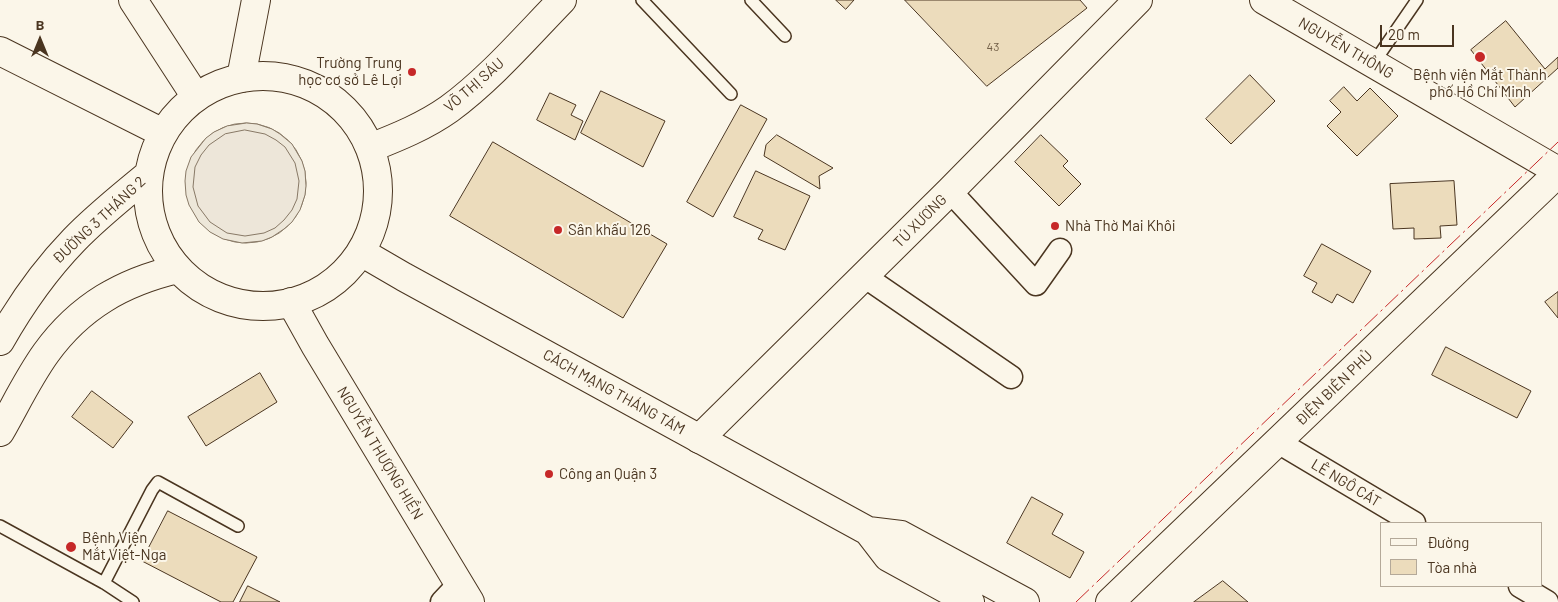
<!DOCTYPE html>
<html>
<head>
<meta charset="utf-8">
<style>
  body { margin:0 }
  #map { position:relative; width:1558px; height:602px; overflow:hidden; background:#fbf6e9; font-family:Barlow,sans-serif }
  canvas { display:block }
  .legend { position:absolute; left:1380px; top:522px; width:162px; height:65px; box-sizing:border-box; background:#fbf6e9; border:1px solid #b4a999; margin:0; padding:6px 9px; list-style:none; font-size:15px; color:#4a3520 }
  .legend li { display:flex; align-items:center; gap:10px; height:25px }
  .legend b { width:25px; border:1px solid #b4a999 }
  .north { position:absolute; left:15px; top:15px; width:50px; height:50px; -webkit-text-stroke:4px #fbf6e9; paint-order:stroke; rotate:0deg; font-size:14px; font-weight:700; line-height:20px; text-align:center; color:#4a3520 }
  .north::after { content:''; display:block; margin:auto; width:18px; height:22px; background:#4a3520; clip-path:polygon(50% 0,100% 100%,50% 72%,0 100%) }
  .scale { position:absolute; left:1380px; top:25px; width:74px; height:22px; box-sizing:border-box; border:2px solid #4a3520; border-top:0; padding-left:6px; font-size:15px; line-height:18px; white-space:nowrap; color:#4a3520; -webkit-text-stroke:4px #fbf6e9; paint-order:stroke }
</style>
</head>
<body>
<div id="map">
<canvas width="1558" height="602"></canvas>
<ul class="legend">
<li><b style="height:6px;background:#fbf6e9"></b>Đường</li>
<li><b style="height:14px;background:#ecdcbc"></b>Tòa nhà</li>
</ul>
<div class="north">B</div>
<div class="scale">20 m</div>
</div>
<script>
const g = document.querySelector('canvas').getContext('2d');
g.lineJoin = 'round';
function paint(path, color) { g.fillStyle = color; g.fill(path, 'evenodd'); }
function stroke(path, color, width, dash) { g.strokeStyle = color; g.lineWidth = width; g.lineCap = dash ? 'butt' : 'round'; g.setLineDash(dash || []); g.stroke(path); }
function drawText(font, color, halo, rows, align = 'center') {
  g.font = font + ' Barlow,sans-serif'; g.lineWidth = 4; g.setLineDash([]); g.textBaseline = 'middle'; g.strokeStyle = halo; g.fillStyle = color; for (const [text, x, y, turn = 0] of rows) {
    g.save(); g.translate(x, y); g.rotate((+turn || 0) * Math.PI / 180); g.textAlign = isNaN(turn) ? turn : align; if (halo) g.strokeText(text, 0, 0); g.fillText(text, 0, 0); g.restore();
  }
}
const green = new Path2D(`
  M186 183a60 60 0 1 1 120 0a60 60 0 1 1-120 0Z`);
const parking = new Path2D(`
  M 247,123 L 257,124 L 272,129 L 280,134 L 292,144 L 302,161 L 305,171 L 306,186 L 305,195 L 300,210 L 292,222 L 284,229 L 272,237 L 262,241 L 242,243 L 223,239 L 210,232 L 199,222 L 189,205 L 186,195 L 185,181 L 186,171 L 191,157 L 206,138 L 214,132 L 227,126 ZM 245,130 L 265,134 L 276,140 L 285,147 L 295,163 L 299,181 L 297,199 L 292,210 L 284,220 L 275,228 L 264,233 L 245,236 L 227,233 L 210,222 L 198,206 L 193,187 L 195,167 L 201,155 L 209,145 L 225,134 Z`);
const building = new Path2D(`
  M 836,0 L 854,0 L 846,9 Z
  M 905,0 L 1080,0 L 1087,8 L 987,86 Z
  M 1506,21 L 1545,69 L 1558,57 L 1558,68 L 1515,107 L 1471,50 Z
  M 1250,75 L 1275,101 L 1231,144 L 1206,119 Z
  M 1344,87 L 1357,101 L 1370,88 L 1398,116 L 1357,156 L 1327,126 L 1341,112 L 1330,101 Z
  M 601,91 L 665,121 L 643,167 L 581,133 Z
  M 550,93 L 576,105 L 571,115 L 583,121 L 575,140 L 537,120 Z
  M 741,105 L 767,119 L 713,217 L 687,202 Z
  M 777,135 L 833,168 L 819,176 L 820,189 L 764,156 L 766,145 Z
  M 1041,135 L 1068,161 L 1063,166 L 1081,184 L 1059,206 L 1015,162 Z
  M 493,142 L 667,244 L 623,318 L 450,216 Z
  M 756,171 L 810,196 L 785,250 L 758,239 L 763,230 L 734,217 Z
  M 1454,181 L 1457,225 L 1440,226 L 1441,238 L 1414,239 L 1414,228 L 1393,229 L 1390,184 Z
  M 1322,244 L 1371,271 L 1353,303 L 1337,294 L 1332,303 L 1312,292 L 1317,283 L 1304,276 Z
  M 1558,292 L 1558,318 L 1545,302 Z
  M 1446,347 L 1531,391 L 1517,418 L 1432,375 Z
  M 260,373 L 277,402 L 206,446 L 188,417 Z
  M 92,391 L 133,422 L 113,448 L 72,417 Z
  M 1032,497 L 1063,514 L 1052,534 L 1084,552 L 1070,578 L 1007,543 Z
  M 168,511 L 257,557 L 233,602 L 221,602 L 142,561 Z
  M 1223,581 L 1248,602 L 1194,602 Z
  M 248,586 L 280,602 L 240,602 Z`);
const lane = new Path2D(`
  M 642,0 L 731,94
  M 751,0 L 785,36
  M 1373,64 L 1417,0
  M 0,526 L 104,583 L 133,602
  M 104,583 L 152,490 L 158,482 L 238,526`);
const street = new Path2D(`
  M 950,191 L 1036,284 L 1060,250
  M 864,276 L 1011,377
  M 1278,442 L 1414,523
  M 1520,586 L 1547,602
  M 442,602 L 459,584`);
const secondary = new Path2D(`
  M 133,0 L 196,97
  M 1264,0 L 1558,171
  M 241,78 L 256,0
  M 291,302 L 315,345 L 470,602
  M 699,439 L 950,191 L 1138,0`);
const primary = new Path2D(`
  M 0,51 L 163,133
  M148 191a115 115 0 1 1 230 0a115 115 0 1 1-230 0Z
  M 370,148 C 398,137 425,126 449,109 C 490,79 526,37 562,0
  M 361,252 L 404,277 L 868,531 L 901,535 L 1025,602
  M 0,341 C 21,304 45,270 74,240 C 97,216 124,195 149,174
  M 0,432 C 15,406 28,378 46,353 C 80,306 123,282 178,269
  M 868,531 L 888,557 L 970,602
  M 1110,602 L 1558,173`);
const power = new Path2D(`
  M 1076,602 L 1558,142`);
const markers = [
  [1480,57,6,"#c62828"],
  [412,72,5,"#c62828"],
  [1055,226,5,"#c62828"],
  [558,230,5,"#c62828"],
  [549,474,5,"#c62828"],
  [71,547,6,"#c62828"]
];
const numberNames = [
  ["43",993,47]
];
const streetNames = [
  ["NGUYỄN THÔNG",1346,48,30],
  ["VÕ THỊ SÁU",474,85,-41],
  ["ĐƯỜNG 3 THÁNG 2",99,220,-43],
  ["TÚ XƯƠNG",920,221,-45],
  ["ĐIỆN BIÊN PHỦ",1334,388,-44],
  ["CÁCH MẠNG THÁNG TÁM",614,392,29],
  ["NGUYỄN THƯỢNG HIỀN",380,453,59],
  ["LÊ NGÔ CÁT",1346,483,31]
];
const poiNames = [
  ["Trường Trung",402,63,"right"],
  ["học cơ sở Lê Lợi",402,80,"right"],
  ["Bệnh viện Mắt Thành",1480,75,"center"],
  ["phố Hồ Chí Minh",1480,92,"center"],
  ["Nhà Thờ Mai Khôi",1065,226],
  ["Sân khấu 126",568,230],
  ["Công an Quận 3",559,474],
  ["Bệnh Viện",82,538],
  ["Mắt Việt-Nga",82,555]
];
paint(green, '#ede6d9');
stroke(green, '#887966', 1);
paint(parking, '#ede7d9');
stroke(parking, '#887966', 1);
paint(building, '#ecdcbc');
stroke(building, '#4a3520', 1);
stroke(lane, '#4a3520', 14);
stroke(street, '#4a3520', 25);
stroke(secondary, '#4a3520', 30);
stroke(primary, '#4a3520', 30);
stroke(lane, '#fbf6e9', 11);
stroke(street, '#fbf6e9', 22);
stroke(secondary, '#fbf6e9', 28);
stroke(primary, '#fbf6e9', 28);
stroke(power, '#c62828', 1, [18, 4, 2.5, 4]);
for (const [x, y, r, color] of markers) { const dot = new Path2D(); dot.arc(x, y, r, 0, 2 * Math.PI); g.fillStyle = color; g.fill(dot); stroke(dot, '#fbf6e9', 2); }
drawText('12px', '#725f47', null, numberNames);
drawText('15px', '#4a3520', '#fbf6e9', streetNames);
drawText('15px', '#4a3520', '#fbf6e9', poiNames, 'left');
</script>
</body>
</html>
